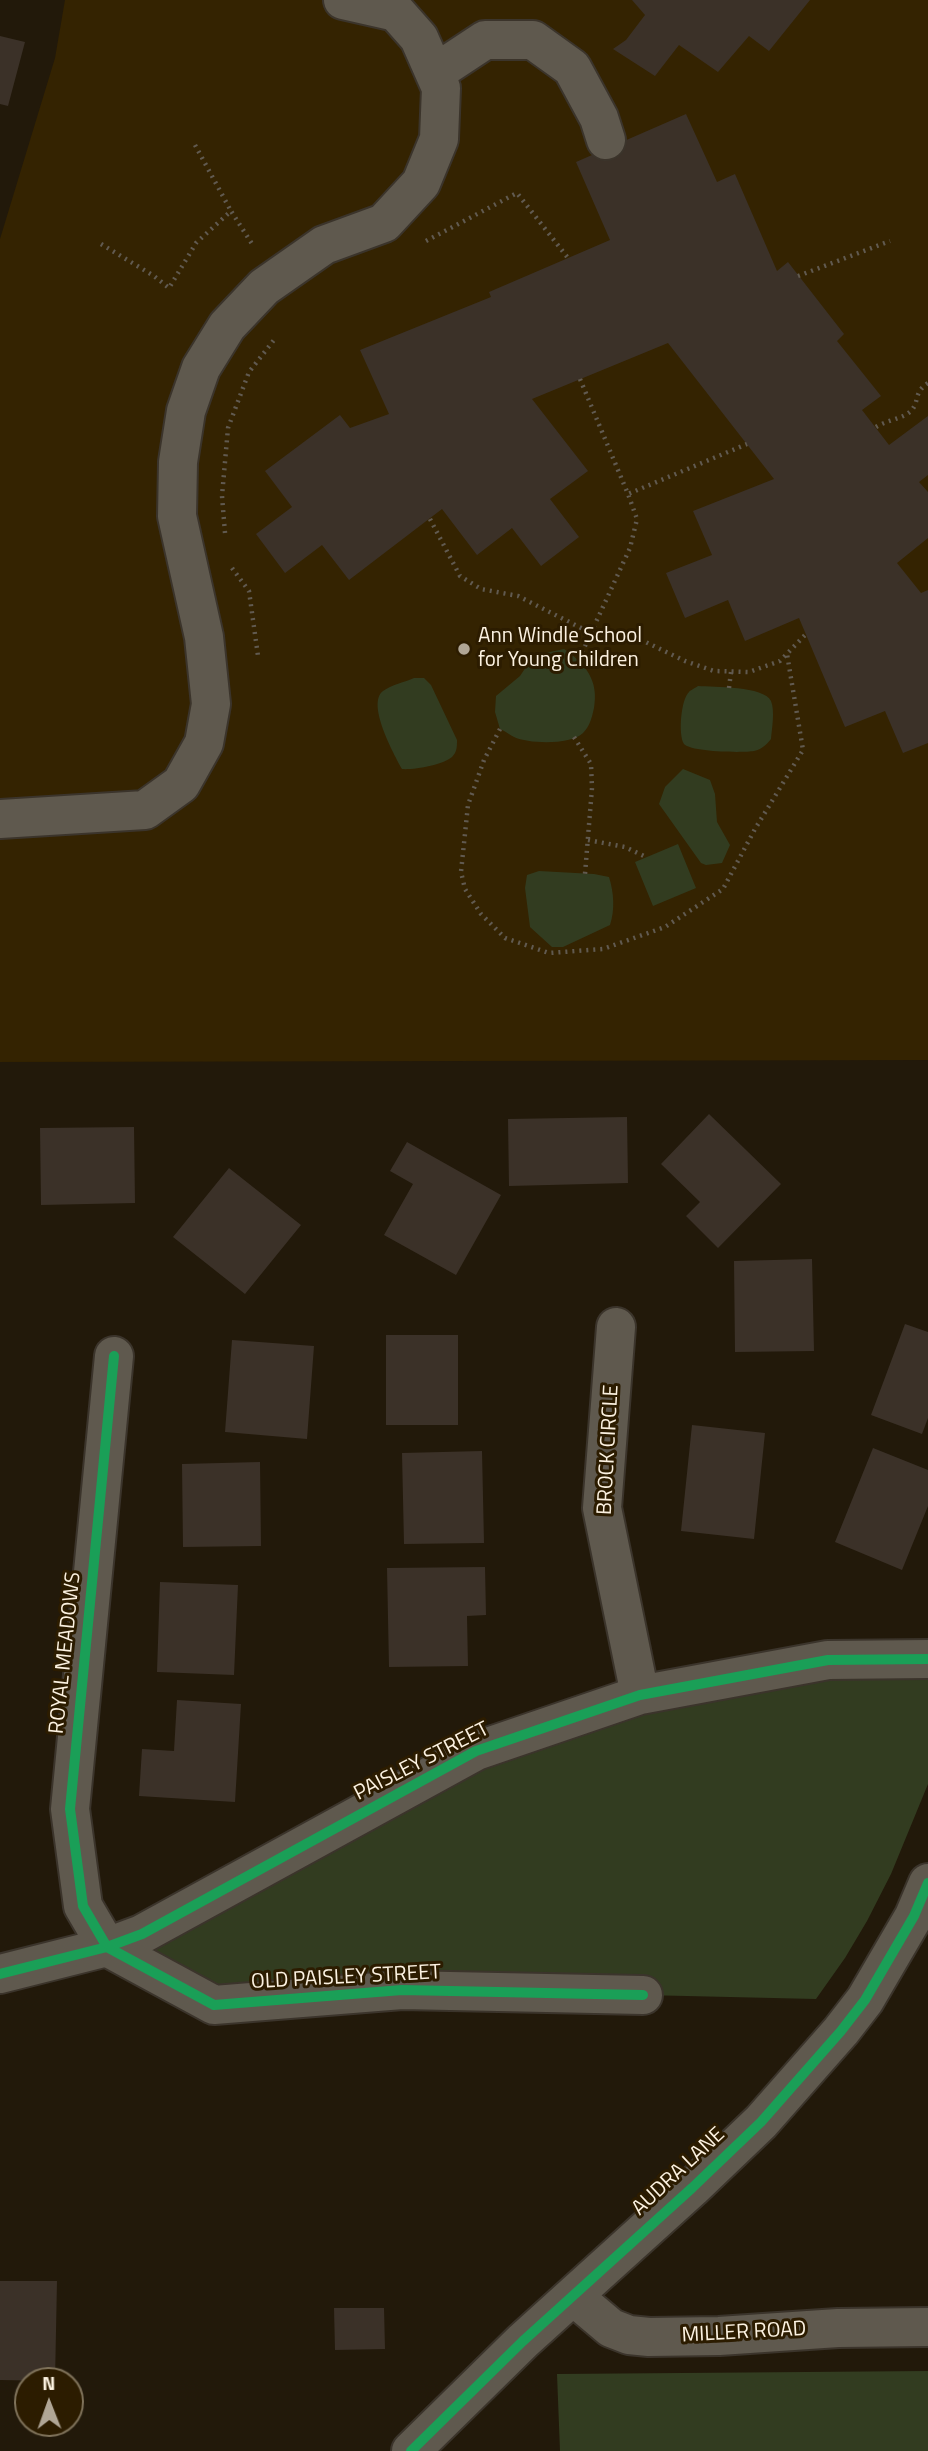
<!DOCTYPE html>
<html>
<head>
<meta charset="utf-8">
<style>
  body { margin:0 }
  #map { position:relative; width:928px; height:2451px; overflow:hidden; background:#22190a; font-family:"Titillium Web",sans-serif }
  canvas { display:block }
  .north { position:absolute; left:14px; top:2367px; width:70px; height:70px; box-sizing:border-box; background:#2c1c00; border:2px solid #7f725a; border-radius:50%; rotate:359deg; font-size:19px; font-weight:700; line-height:28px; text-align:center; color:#fcf2e1 }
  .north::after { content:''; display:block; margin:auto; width:24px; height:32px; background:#b0a696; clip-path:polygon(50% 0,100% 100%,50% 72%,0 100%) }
</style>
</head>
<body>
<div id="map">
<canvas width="928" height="2451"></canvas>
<div class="north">N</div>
</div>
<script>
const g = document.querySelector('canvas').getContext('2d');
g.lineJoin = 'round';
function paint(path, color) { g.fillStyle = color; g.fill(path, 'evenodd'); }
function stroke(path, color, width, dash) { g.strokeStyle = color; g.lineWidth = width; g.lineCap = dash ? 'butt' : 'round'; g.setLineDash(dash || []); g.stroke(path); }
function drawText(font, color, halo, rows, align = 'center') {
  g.font = font + ' "Titillium Web",sans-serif'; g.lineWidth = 6; g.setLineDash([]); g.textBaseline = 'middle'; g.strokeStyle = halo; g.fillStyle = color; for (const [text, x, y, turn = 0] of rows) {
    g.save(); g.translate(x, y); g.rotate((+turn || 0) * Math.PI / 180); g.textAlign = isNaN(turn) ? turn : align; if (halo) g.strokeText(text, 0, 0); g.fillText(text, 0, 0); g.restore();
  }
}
const built = new Path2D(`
  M 65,0 L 928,0 L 928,1060 L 0,1062 L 0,239 L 55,58 Z`);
const green = new Path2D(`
  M 564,649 C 586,664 599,681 594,708 C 592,717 590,726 583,733 C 571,745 529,744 514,737 C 510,735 505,731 500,729 L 495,712 L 496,696 L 520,676 L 530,661 L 545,653 Z
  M 414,678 L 424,678 L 431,685 L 457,740 C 457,747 457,752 452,757 C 443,765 414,770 402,769 C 394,754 366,704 383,691 C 391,685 405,682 414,678 Z
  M 698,686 C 714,687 764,686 771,701 C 775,711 772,728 771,739 C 766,745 762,749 754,751 C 743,753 691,752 684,744 C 678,735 681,699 689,692 C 689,691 697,687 698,686 Z
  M 683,769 L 710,780 L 715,794 L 717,822 L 730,845 L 722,863 L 706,865 L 701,863 L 659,804 L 665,787 Z
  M 678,844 L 696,888 L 653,906 L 635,862 Z
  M 539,871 L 594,874 L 609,877 C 614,893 615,910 610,925 L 563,947 L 552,947 L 530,927 L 525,888 L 527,875 Z
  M 928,1659 L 928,1784 L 891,1874 L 867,1921 L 845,1958 L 816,1999 L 643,1995 L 214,2005 L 107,1947 L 476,1751 L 640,1695 Z
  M 928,2371 L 928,2451 L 560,2451 L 557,2374 Z`);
const building = new Path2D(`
  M 632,0 L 810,0 L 769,51 L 749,36 L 718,72 L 679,45 L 655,76 L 613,49 L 626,40 L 645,15 Z
  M 0,36 L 25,42 L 8,106 L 0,104 Z
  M 686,114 L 717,182 L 735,174 L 777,271 L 788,262 L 844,334 L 837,341 L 881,396 L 862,410 L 889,445 L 928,416 L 928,475 L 919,482 L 928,492 L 928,538 L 897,563 L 921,593 L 928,590 L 928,743 L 903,753 L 885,711 L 845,727 L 799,618 L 745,641 L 728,600 L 685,618 L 666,573 L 712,555 L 693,511 L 774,479 L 668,343 L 532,399 L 588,471 L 550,499 L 579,537 L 541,566 L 512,528 L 477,555 L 442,509 L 349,580 L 322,545 L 285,573 L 256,534 L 292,507 L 265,471 L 340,415 L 350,428 L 389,414 L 360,350 L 491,297 L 489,292 L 610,240 L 576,162 Z
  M 709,1114 L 781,1184 L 718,1248 L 686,1216 L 700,1202 L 661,1164 Z
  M 627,1117 L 628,1183 L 509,1186 L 508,1119 Z
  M 134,1127 L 135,1203 L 41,1205 L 40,1128 Z
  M 407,1142 L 501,1195 L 456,1275 L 384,1235 L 413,1184 L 390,1171 Z
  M 229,1168 L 301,1225 L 245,1294 L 173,1237 Z
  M 812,1259 L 814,1351 L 735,1352 L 734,1261 Z
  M 905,1324 L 928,1332 L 928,1418 L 922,1434 L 871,1415 Z
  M 386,1335 L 458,1335 L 458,1425 L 386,1425 Z
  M 232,1340 L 314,1346 L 307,1439 L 225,1432 Z
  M 692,1425 L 765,1433 L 754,1539 L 681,1531 Z
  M 873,1448 L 928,1470 L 928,1506 L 902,1570 L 835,1542 Z
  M 482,1451 L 484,1543 L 404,1544 L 402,1453 Z
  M 260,1462 L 261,1546 L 183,1547 L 182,1464 Z
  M 485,1567 L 486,1615 L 467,1616 L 468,1666 L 389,1667 L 387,1568 Z
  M 160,1582 L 238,1585 L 234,1675 L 157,1672 Z
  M 177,1700 L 241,1704 L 235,1802 L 139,1796 L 142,1749 L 174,1751 Z
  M 0,2281 L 57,2281 L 55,2381 L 0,2380 Z
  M 334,2308 L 384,2308 L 385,2349 L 335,2350 Z`);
const path = new Path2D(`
  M 195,145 L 231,211
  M 426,241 L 517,193 L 568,258
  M 101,244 L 154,276 L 169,288 L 196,243 L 231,211 L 254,247
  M 798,276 L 890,241
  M 580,379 L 628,494 L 747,444
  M 876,427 C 887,420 902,419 911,411 C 920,401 913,393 928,383
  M 430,519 L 460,576 L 481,589 L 518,596 L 591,633 L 610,632 L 631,635 L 685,661 L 714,671 L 749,672 L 780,661 L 806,634
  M 225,533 L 222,496 L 228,428 L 249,372 L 274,340
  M 232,568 L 249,591 L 258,656
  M 579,659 L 630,548 L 637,519 L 628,494
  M 729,688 L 731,672
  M 500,729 L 484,760 L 468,805 L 461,872 L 465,889 L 481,914 L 505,938 L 549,953 L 603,949 L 665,927 L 723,889 L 755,829 L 803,750 L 787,654
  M 574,737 L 591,764 L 592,788 L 585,874
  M 588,840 L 625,847 L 646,857`);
const minor = new Path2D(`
  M 435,73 L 485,40 L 533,40 L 572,68 L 599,118 L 606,140
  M 0,819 L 145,810 L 181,784 L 204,743 L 211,704 L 204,637 L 177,516 L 178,462 L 186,411 L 201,368 L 227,326 L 264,287 L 324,245 L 384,223 L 421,183 L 439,139 L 441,88 L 419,38 L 396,12 L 343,0
  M 616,1327 L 602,1508 L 640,1695
  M 114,1356 L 70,1809 L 83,1906 L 107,1947 L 214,2005 L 402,1990 L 643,1995
  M 0,1974 L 107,1947 L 142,1934 L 476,1751 L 640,1695 L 828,1660 L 928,1659
  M 573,2296 L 611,2328 L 629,2335 L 649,2337 L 719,2336 L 838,2328 L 928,2327
  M 411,2451 L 523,2341 L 692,2188 L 761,2122 L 841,2031 L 865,2000 L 914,1916 L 928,1883`);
const cycleway = new Path2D(`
  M 114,1356 L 70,1809 L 83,1906 L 107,1947 L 214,2005 L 402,1990 L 643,1995
  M 0,1974 L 107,1947 L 142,1934 L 476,1751 L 640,1695 L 828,1660 L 928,1659
  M 411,2451 L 523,2341 L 692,2188 L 761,2122 L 841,2031 L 865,2000 L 914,1916 L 928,1883`);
const markers = [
  [464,649,7,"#b0a696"]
];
const poiNames = [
  ["Ann Windle School",478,637],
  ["for Young Children",478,661]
];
const streetNames = [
  ["BROCK CIRCLE",609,1450,-87],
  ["ROYAL MEADOWS",66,1653,-84],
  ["PAISLEY STREET",422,1762,-27],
  ["OLD PAISLEY STREET",346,1978,-3],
  ["AUDRA LANE",679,2172,-43],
  ["MILLER ROAD",744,2333,-3]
];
paint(built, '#342301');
paint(green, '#323c20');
paint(building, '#3b3128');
stroke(minor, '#3b342b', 42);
stroke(path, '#615a50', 4.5, [2, 5]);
stroke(minor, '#5f594e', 38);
stroke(cycleway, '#1a9f57', 10);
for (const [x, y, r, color] of markers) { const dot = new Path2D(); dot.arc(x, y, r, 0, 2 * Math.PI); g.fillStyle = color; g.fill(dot); stroke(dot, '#2c1c00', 2.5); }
drawText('21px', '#fcf2e1', '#2c1c00', poiNames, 'left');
drawText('21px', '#fcf2e1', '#2c1c00', streetNames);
</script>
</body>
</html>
